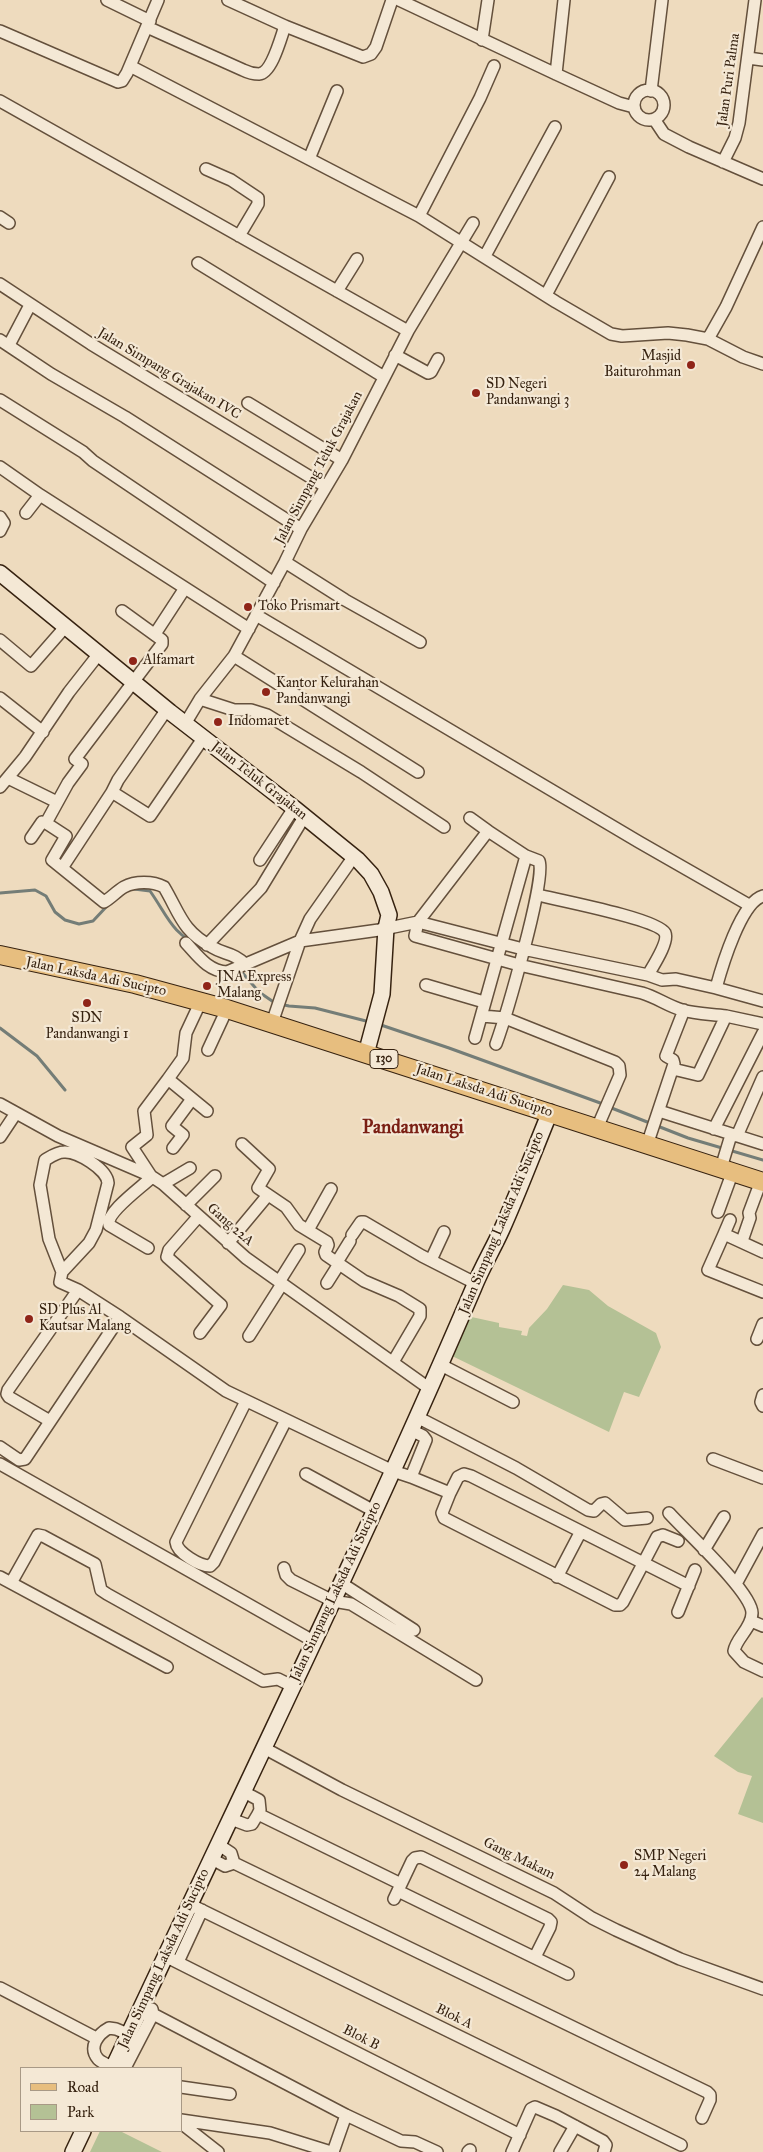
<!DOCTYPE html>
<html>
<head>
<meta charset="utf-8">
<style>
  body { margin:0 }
  #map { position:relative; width:763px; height:2152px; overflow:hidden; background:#eedbbe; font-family:"IM FELL Great Primer",serif }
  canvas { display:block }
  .legend { position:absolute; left:20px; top:2067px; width:162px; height:65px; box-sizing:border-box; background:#f4e8d5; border:1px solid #a89986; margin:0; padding:6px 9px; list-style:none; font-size:15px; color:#362210 }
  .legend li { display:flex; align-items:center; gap:10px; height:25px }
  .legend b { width:25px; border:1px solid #a89986 }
</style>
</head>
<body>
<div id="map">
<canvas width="763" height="2152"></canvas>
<ul class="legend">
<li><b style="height:6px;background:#e7be7f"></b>Road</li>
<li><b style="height:14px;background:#b4c195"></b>Park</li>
</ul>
</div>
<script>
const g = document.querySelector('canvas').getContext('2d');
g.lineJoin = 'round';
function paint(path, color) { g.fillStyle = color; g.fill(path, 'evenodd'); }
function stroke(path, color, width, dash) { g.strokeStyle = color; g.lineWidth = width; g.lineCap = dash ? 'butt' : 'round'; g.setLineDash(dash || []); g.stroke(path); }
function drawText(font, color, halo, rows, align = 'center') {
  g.font = font + ' "IM FELL Great Primer",serif'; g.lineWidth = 4.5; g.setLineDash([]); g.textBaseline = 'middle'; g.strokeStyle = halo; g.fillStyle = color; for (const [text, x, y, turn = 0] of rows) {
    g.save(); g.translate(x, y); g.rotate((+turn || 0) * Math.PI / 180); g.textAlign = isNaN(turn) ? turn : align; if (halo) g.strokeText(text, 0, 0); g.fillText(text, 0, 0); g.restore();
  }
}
const green = new Path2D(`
  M 563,1285 L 589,1290 L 608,1306 L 656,1333 L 661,1347 L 639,1397 L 624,1392 L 609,1432 L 450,1355 L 467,1316 L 499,1323 L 499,1327 L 522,1331 L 521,1335 L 527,1336 L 529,1328 L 547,1309 Z
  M 762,1697 L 763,1698 L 763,1823 L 738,1814 L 752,1776 L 738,1772 L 714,1756 Z
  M 100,2131 L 120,2131 L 162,2152 L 90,2152 Z`);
const stream = new Path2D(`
  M 134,889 L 150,891 C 169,918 170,932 203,948
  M 0,893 L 35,890 L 46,896 L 55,912 L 65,920 L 79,924 L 93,921 L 108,905
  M 240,970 L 259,992 L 275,1003 L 289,1006 L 315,1008 L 370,1022
  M 378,1024 L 449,1048 L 603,1104
  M 0,1028 L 37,1056 L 65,1090
  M 609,1107 L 688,1138 L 763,1160`);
const street = new Path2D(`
  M 107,0 L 150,21
  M 228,0 L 285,26 L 363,57 L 371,54 L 376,47 L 392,0
  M 399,0 L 556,74 L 619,103 L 634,107
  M 147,27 L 243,70 C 247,72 254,74 259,74 C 272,73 281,37 285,26
  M 0,31 L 118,82 L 122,81 L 127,73 L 158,0
  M 482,40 L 488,0
  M 748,58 L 763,60
  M 130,66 L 419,216 L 556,302 L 611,334 L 622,336 L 668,333 L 687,335 L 708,339 L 743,357 L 763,364
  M 556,74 L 564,0
  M634 105a15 15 0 1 1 30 0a15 15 0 1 1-30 0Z
  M 651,91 L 662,0
  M 0,101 L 408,331
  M 654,119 L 664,134 L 689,147 L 763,179
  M 309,159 L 337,91
  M 723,162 L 735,138 L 739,123 L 755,0
  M 206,169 L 231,180 L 258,198 L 258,204 L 239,236
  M 419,216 L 480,98 L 494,66
  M 0,217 L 9,223
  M 485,256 L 555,127
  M 198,263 L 384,377
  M 0,284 L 91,344 L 325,486
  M 337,291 L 357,259
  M 546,295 L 609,177
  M 708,339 L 726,307 L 763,227
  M 0,340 L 51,374 L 125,417 L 301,529
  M 9,345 L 30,305
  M 395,355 L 428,373 L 431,372 L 438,359
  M 0,400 L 83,452 L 93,461 L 274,583
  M 248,403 L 342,460
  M 0,467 L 40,495 L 249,629
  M 26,513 L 40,495
  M 0,517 L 4,523 L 0,531
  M 285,562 L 345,600 L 420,642
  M 122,611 L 162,640 L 162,644 L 75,759 L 82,764 L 68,783 L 46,823 L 66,836 L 52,860 L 104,902 C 111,898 117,891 124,887 C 135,881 153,881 164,887 C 180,914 182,931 212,947 C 225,955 233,952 246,965
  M 256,615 L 639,842 L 749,905
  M 155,634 L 185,588
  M 0,640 L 31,666 L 66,626
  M 234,656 L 418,772
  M 0,698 L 43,732
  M 200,699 L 234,710 L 251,710 L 267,715 L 361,772 L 444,827
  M 185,724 L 200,699 L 234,656 L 285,562 L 301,529 L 342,460 L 408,331 L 473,223
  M 8,778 L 57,802
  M 0,787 L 25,757 L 69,692 L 98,655
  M 112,792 L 118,780 L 163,715
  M 470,818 L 488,831
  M 31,838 L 42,822 L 46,823
  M 260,860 L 294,808
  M 62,868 L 112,792 L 150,816 L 204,737
  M 538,895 C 558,900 658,919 665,933 C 669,942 653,966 648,975
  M 186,943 C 198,956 208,971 227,972 L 300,941 L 379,930 L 418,922 L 523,949 L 648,975 L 662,980 L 676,979 L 716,988 L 763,1001
  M 207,945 L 261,888 L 304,817
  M 426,985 L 484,1002
  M 716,988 C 722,966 741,902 763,896
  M 201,1001 L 186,1033 L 183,1058 L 168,1079 L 207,1111
  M 482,1016 L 505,1018 L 615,1062 L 619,1066 L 620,1075 L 597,1128
  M 272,1023 L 300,941 L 310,919 L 350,862
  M 475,1038 L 526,856
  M 496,1044 C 505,1019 547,878 539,861 L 526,856 L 488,831 L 418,922 L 415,936 L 519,965 L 642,993 C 656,997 668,1006 682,1010 C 696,1014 712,1014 726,1016
  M 208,1050 L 227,1009
  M 673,1069 L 698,1075 L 726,1016 L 763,1024
  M 0,1104 L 58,1136 L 151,1176 L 163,1184 L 246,1258 L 430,1389
  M 659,1111 L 763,1144
  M 714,1129 L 763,1033
  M 737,1136 L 763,1077
  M 0,1137 L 16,1113
  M 242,1144 L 269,1169 L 258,1188 L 286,1207 L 299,1225 L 327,1242 L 328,1245 L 325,1252 L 326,1255 L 364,1281 L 399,1296 L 420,1309 L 420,1316 L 393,1362
  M 647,1145 L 674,1064 L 673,1060 L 666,1056 L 684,1010
  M 173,1148 L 183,1135 L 172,1126 L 192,1099
  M 721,1168 L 731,1135
  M 151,1176 L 132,1147 L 147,1135 L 144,1111 L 168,1079
  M 163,1184 L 190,1168
  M 186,1205 L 215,1176
  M 718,1212 L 733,1171
  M 198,1217 L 169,1250 L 167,1257 L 221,1305 L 200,1333
  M 308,1230 L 331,1189
  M 724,1234 L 730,1220
  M 352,1235 L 361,1222 L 364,1222 L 422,1256 L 475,1283
  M 742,1241 L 750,1218 L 749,1213 L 761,1181
  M 228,1243 L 268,1195
  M 148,1248 L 109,1225 C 106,1212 142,1187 152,1177
  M 763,1252 L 724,1234 L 708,1270 L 763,1292
  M 431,1260 L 444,1232
  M 337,1262 L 350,1241
  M 62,1272 L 89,1243 L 96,1230 L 108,1183 C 107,1169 77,1151 64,1152 C 57,1152 50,1157 45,1160 L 40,1185 L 49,1239 L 62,1272 L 60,1282 L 78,1290 L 120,1317 L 226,1391 L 393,1471 L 411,1477
  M 279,1282 L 299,1250
  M 327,1283 L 339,1264
  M 249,1336 L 282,1284
  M 757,1339 L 763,1324
  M 441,1365 L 513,1402
  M 763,1395 L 761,1402 L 763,1406
  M 246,1401 L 176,1542 C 177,1553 200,1566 210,1566 L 214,1562 L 286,1420
  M 417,1417 L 516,1468 L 588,1510 L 594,1511 L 601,1504 L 605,1503 L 625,1520 L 647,1518
  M 50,1421 L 9,1397 L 7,1394 L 8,1390 L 78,1290
  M 411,1430 L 423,1436 L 426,1440 L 411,1477 L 450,1493 L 442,1513 L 444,1518 L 615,1605 L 620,1605 L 623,1602 L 657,1537 L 663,1535 L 678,1541
  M 0,1447 L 19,1460 L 25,1459 L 120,1317
  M 713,1459 L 763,1478
  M 0,1464 L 315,1642
  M 306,1474 L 374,1511
  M 450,1493 L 458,1477 L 464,1474 L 471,1476 L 689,1586
  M 669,1513 C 685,1531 752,1592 752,1613 C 752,1628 736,1638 734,1651 L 744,1662 L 763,1671
  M 704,1550 L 724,1517
  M 284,1568 L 286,1575 L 291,1580 L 333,1601 L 351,1604 L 476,1680
  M 0,1577 L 167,1667
  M 557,1577 L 580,1533
  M 11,1583 L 38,1535 L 43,1536 L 95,1564 L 101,1590 L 107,1594 L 263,1681 L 278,1679 L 292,1686
  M 341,1583 L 414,1630
  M 736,1584 L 763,1534
  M 678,1612 L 695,1570
  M 751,1621 L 763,1626
  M 264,1748 L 342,1790 L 554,1893 L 592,1918 L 616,1930 L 680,1959 L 763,1989
  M 244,1792 L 259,1800 L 260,1810 L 258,1814 L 401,1884
  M 231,1819 L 247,1825 L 252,1824 L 258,1814
  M 219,1845 L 231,1853 L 234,1863 L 707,2092 L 710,2095 L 710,2100 L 702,2118
  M 212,1859 L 225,1866 L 234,1863
  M 398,1891 L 568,1974
  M 394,1899 L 412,1861 L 415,1858 L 421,1857 L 548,1919 L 551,1922 L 550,1927 L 535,1957
  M 189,1904 L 681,2145
  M 165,1956 L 520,2135
  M 178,1962 L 202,1910
  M 0,1988 L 96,2038
  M 139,2011 L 147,2015 L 153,2014 L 346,2115 L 401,2141 L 415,2142 L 437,2152
  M 113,2067 C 108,2065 102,2063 98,2059 C 88,2047 98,2034 109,2028 L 116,2029 L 128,2034
  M 125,2068 L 153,2014 L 152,2009
  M 181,2087 L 230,2094
  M 181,2120 L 270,2133 L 331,2152
  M 181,2123 L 218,2152
  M 333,2152 L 346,2115
  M 468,2152 L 470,2150
  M 512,2152 L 531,2109 L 535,2107 L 556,2116 L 603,2141 L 606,2145 L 604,2152
  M 560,2152 L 575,2126`);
const secondary = new Path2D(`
  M 0,573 L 170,712 L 294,808 L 358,860 L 371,874 L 381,892 L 389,915 L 386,928 L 382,994 L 366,1054
  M 113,2068 C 234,1808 361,1551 474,1287 C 482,1267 493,1249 502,1229 C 519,1191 534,1151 550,1112
  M 73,2152 L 83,2131`);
const primary = new Path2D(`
  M 0,955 L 135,984 L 227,1009 L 763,1182`);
const markers = [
  [691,365,5,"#8f2418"],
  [476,393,5,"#8f2418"],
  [248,607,5,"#8f2418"],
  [133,661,5,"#8f2418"],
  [266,692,5,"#8f2418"],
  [218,722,5,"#8f2418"],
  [207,986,5,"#8f2418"],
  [87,1003,5,"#8f2418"],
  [29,1319,5,"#8f2418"],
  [624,1865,5,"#8f2418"]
];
const shields = [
  [384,1059,28]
];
const shieldNames = [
  ["130",384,1059]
];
const streetNames = [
  ["Jalan Puri Palma",729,80,-82],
  ["Jalan Simpang Grajakan IVC",169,374,31],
  ["Jalan Simpang Teluk Grajakan",319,468,-62],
  ["Jalan Teluk Grajakan",259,781,38],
  ["Jalan Laksda Adi Sucipto",96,977,12],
  ["Jalan Laksda Adi Sucipto",484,1091,18],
  ["Jalan Simpang Laksda Adi Sucipto",502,1223,-67],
  ["Gang 22A",230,1225,41],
  ["Jalan Simpang Laksda Adi Sucipto",336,1592,-65],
  ["Gang Makam",519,1859,26],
  ["Jalan Simpang Laksda Adi Sucipto",164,1959,-65],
  ["Blok A",454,2017,26],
  ["Blok B",361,2038,27]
];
const poiNames = [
  ["Masjid",681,357,"right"],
  ["Baiturohman",681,373,"right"],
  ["SD Negeri",486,385],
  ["Pandanwangi 3",486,401],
  ["Toko Prismart",258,607],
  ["Alfamart",143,661],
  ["Kantor Kelurahan",276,684],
  ["Pandanwangi",276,700],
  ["Indomaret",228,722],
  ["JNA Express",217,978],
  ["Malang",217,994],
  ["SDN",87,1019,"center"],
  ["Pandanwangi 1",87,1035,"center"],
  ["SD Plus Al",39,1311],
  ["Kautsar Malang",39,1327],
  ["SMP Negeri",634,1857],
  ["24 Malang",634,1873]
];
const districtNames = [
  ["Pandanwangi",413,1128]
];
paint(green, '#b4c195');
stroke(stream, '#747d77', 3);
stroke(street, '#64503c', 14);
stroke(secondary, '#362210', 18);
stroke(primary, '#362210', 20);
stroke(street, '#f4e8d5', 11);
stroke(secondary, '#f4e8d5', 15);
stroke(primary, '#e7be7f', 18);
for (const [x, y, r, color] of markers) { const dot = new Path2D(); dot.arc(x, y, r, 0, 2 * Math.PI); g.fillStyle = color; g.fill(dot); stroke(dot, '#f4e8d5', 2); }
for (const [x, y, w] of shields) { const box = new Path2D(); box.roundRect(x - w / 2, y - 9.5, w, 19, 4); g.fillStyle = '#f4e8d5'; g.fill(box); stroke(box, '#362210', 1); }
drawText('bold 12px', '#362210', null, shieldNames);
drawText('14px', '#362210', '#f4e8d5', streetNames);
drawText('14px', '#362210', '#f4e8d5', poiNames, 'left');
drawText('bold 19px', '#7a1f14', '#f4e8d5', districtNames);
</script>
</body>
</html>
